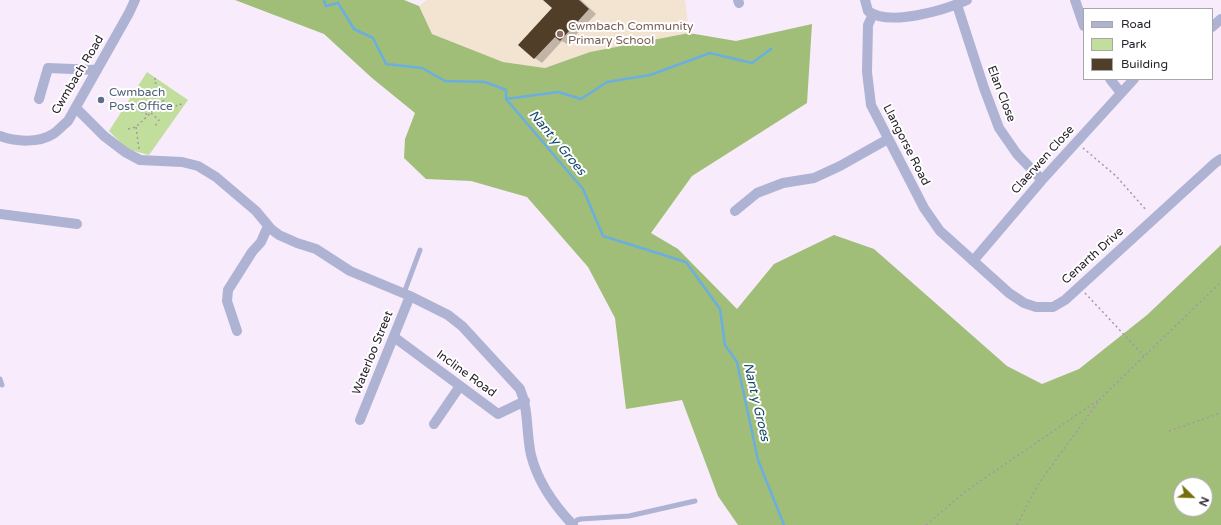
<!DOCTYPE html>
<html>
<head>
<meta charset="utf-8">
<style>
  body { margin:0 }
  #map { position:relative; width:1221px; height:525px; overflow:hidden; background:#f7ebfc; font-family:"Varela Round",sans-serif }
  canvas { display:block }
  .legend { position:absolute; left:1083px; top:8px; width:130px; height:72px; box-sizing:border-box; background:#fff; border:1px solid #a9a6aa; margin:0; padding:5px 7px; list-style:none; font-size:12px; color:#28212b }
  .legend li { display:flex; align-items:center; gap:8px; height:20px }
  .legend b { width:20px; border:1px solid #a9a6aa }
  .north { position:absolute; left:1173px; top:477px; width:40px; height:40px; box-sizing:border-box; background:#fff; border:1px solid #a9a6aa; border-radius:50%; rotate:113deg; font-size:11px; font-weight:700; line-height:16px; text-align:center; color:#28212b }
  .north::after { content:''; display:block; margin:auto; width:14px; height:18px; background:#766f0d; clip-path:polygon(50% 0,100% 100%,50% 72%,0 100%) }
</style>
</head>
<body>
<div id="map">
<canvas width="1221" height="525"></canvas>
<ul class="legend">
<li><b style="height:5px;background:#aeb3d3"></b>Road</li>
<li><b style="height:11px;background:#c2de9c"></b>Park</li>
<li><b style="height:11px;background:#513e29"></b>Building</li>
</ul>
<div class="north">N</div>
</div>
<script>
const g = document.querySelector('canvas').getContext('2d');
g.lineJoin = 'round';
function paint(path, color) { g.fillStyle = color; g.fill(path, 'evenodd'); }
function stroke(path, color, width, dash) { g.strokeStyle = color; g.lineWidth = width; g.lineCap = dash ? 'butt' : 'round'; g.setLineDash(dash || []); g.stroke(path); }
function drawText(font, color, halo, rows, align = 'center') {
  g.font = font + ' "Varela Round",sans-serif'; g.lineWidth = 4; g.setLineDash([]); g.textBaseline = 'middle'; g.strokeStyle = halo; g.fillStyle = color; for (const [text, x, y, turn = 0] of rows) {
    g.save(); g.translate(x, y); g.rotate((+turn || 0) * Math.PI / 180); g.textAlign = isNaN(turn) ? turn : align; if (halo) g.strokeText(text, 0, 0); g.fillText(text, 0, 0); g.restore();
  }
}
const education = new Path2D(`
  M 427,0 L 685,0 L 689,33 L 590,52 L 545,68 L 503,62 L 432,34 L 419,6 Z`);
const green = new Path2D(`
  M 147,72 L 188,100 L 149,155 L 127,149 L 109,131 Z`);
const forest = new Path2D(`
  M 235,0 L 404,0 L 419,6 L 432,34 L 503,62 L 545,68 L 590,52 L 689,33 L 736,41 L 812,24 L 807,103 L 692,176 L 651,233 L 678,249 L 737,309 L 774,264 L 834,235 L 874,249 L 1007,366 L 1042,384 L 1079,369 L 1147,315 L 1221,245 L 1221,525 L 738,525 L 718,496 L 682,400 L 626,409 L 615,318 L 588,267 L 527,197 L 471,181 L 426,179 L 404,158 L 405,139 L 415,113 L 372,78 L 324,34 ZM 1181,485 L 1205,485 L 1205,509 L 1181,509 Z`);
const shadow = new Path2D(`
  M 545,0 L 581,0 L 596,14 L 567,44 L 562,41 L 542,63 L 535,58 L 520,45 L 554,8 Z`);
const stream = new Path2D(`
  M 324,0 L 326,6 L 338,3 L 354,29 L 373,38 L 386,64 L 422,68 L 445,81 L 485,82 L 506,90 L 506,99 L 558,92 L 581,99 L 607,82 L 650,75 L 710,53 L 752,63 L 771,49
  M 506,99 L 583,189 L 603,236 L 686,262 L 720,309 L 725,345 L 737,362 L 758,460 L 784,525`);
const building = new Path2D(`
  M 543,0 L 579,0 L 589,9 L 560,41 L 555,37 L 534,59 L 518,45 L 552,8 Z`);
const path = new Path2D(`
  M 161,102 L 172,111 L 178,104 L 184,105
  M 141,111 L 148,115
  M 151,113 L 159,120 L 155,126
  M 136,127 L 139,149
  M 128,129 L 136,127 L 164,100 L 154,80 L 156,78
  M 1083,148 L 1116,176 L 1147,211
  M 1085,293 L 1144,356
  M 1169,431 L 1221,413
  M 926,525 L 966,491 L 1100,399
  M 1017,525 L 1037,486 L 1101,398 L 1221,282`);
const service = new Path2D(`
  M 404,293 L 420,250
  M 0,379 L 2,385
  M 574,525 L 577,520 L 581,519 L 629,516 L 695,501`);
const minor = new Path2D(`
  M 738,0 L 739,3
  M 865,0 L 868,11 C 889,27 945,10 967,0
  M 1075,0 L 1084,26
  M 957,5 L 984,88 L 999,128 L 1017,154 L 1042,180
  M 873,14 L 868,25 L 867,72 L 871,105 L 924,208 L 940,231 L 1009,293 L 1024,303 L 1036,307 L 1053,307 L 1065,300 L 1215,163 L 1221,159
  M 1212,27 L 1221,19
  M 1110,79 L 1121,93
  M 39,99 L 48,68 L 97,70
  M 76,108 L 104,136 L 125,152 L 140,160 L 182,162 L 198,166 L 216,177 L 256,211 L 271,229 L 279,235 L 297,243 L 316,249 L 350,271 L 410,296 L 448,315 L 462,326 L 520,389 C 529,410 526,433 531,455 C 538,483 554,505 573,525
  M 0,136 C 16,142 39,143 53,134 C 58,131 63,125 68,121 L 129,13 L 135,0
  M 735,211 L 757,193 L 783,183 L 814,178 L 840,166 L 888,139
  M 0,214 L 77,224
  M 973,261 L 1042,180 L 1134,79
  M 237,331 L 227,301 L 228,290 L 252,252 L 261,242 L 268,226
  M 394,337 L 498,414 L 525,401
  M 360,420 L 410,296
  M 434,424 L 460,386`);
const markers = [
  [560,34,4,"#8d6e63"],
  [101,100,4,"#5c6f8a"]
];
const educationNames = [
  ["Cwmbach Community",568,27],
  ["Primary School",568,41]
];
const streetNames = [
  ["Cwmbach Road",78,75,-59],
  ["Elan Close",1001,94,69],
  ["Llangorse Road",906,145,63],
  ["Claerwen Close",1043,160,-48],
  ["Cenarth Drive",1093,256,-42],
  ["Waterloo Street",373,353,-68],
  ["Incline Road",466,374,36]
];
const serviceNames = [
  ["Cwmbach",109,93],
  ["Post Office",109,107]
];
const waterNames = [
  ["Nant y Groes",557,143,50],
  ["Nant y Groes",756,402,77]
];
paint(education, '#f3e3d1');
paint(green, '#c2de9c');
paint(forest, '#a0be78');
paint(shadow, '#0003');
stroke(stream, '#6bafe0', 2.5);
paint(building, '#513e29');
stroke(path, '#a298a6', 1.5, [2, 3]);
stroke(service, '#aeb3d3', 5);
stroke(minor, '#aeb3d3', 10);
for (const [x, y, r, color] of markers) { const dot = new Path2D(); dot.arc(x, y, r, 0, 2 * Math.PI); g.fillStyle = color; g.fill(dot); stroke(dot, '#fff', 1.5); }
drawText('12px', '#785e54', '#fff', educationNames, 'left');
drawText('12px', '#28212b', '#fff', streetNames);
drawText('12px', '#4e5e75', '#fff', serviceNames, 'left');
drawText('italic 13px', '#16496a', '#fff', waterNames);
</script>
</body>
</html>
